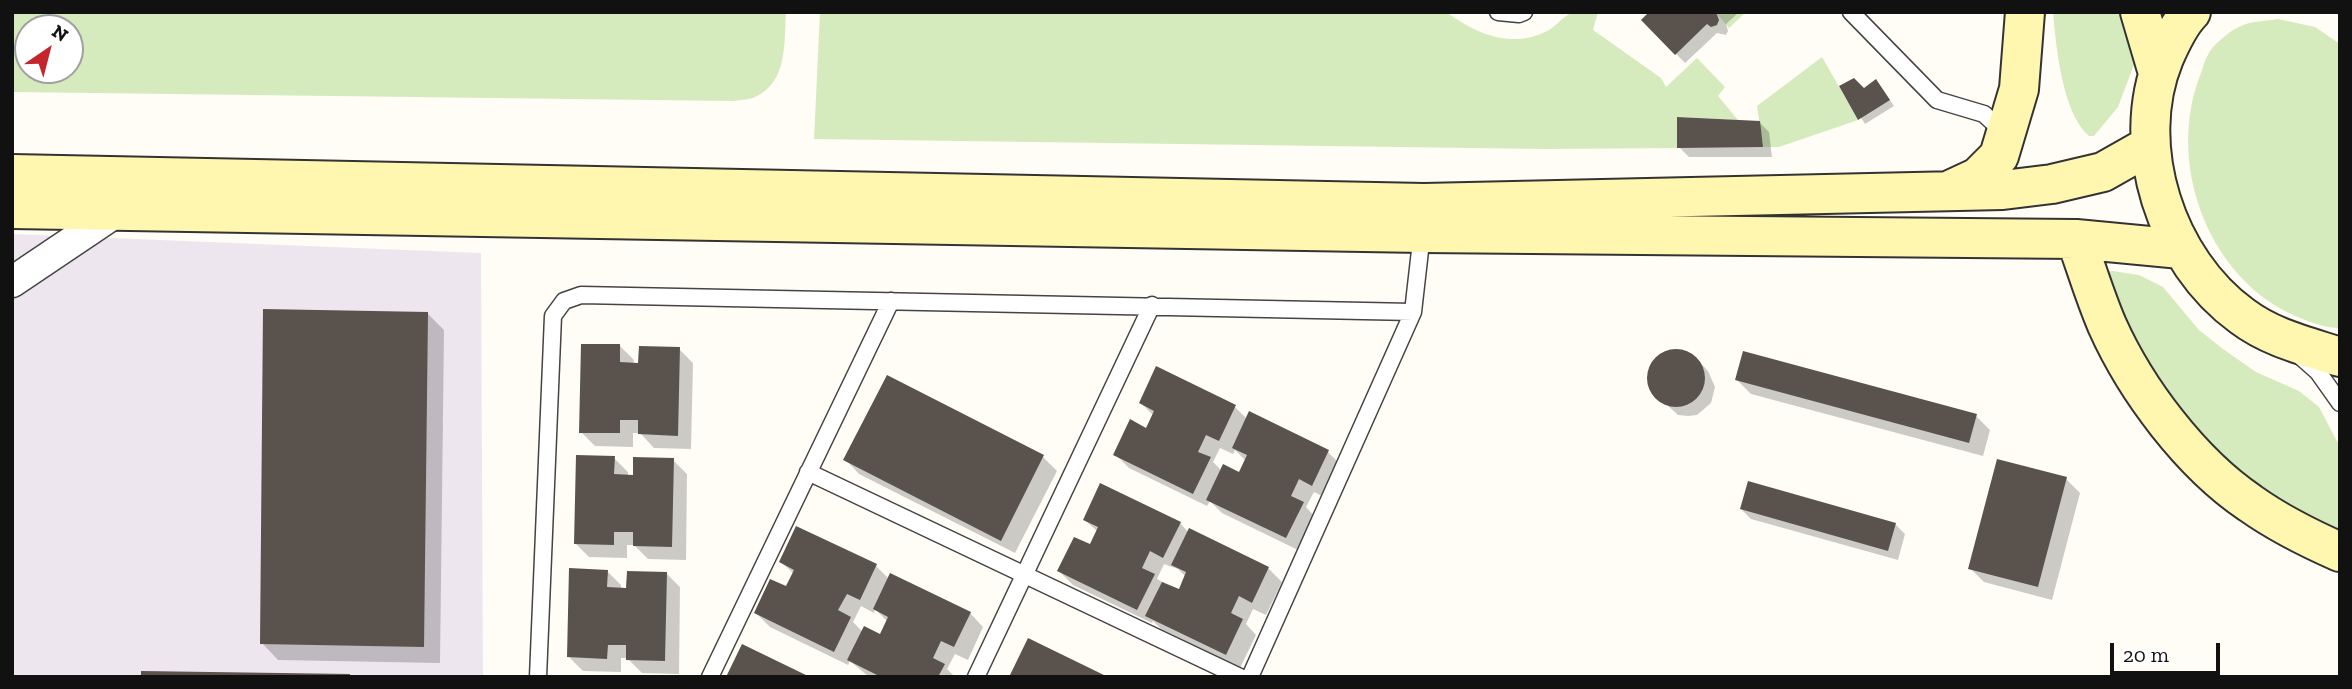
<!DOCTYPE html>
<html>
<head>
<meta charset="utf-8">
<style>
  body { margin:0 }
  #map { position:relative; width:2352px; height:689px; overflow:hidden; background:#fffdf5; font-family:"Zilla Slab",serif }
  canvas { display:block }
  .frame { position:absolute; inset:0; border:14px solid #111; pointer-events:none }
  .north { position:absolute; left:14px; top:14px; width:70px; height:70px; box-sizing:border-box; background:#fff; border:2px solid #a0a0a0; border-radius:50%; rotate:35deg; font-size:19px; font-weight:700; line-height:28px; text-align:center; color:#111 }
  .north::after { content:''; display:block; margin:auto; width:24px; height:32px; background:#c4262e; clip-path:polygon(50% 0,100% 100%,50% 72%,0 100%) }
  .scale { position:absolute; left:2110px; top:643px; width:110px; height:32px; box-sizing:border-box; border:4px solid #111; border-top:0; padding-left:9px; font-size:21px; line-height:24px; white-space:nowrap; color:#111; -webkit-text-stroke:5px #fff; paint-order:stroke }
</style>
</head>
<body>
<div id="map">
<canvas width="2352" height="689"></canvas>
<div class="frame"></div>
<div class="north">N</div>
<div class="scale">20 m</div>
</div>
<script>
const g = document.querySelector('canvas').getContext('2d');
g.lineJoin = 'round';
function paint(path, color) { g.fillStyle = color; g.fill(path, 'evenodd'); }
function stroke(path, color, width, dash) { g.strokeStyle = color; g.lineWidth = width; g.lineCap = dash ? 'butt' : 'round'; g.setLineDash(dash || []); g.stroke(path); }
const industrial = new Path2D(`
  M 12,234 L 481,253 L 483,677 L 12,677 Z`);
const green = new Path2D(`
  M 12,12 L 786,12 C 784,43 788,82 755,97 C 749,100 739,100 733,101 L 12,92 ZM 70,28 L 70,70 L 28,70 L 28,28 Z
  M 820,12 L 1446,12 C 1477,34 1512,50 1549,30 C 1557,25 1563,17 1571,13 C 1577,10 1591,12 1598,12 L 1593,30 L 1661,78 L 1666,87 L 1697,58 L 1725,87 L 1718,96 L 1738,120 L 1678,117 L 1677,148 L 1546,149 L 814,139 Z
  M 1719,12 L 1746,12 L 1729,28 L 1717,14 Z
  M 2053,12 L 2125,12 L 2135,62 L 2118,107 L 2094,136 L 2089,136 C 2062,113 2056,46 2053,12 Z
  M 2278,19 L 2315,27 L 2340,44 L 2340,328 C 2323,328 2304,320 2289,313 C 2205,272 2166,159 2201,73 C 2203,67 2205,59 2209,53 C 2213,45 2232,29 2241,26 C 2252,21 2266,21 2278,19 Z
  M 1822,57 L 1858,120 L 1779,147 L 1763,147 L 1757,106 Z
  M 2113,271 L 2139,275 L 2163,287 L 2199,330 L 2223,349 L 2256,372 L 2299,391 L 2319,407 L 2340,447 L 2340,530 L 2310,525 L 2237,481 L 2153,382 L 2101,272 Z`);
const shadow = new Path2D(`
  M 1651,12 L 1739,12 L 1726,24 L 1728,31 L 1726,35 L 1717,33 L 1685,63 L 1643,20 Z
  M 1880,86 L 1894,106 L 1865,124 L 1842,87 L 1864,91 Z
  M 1759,122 L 1769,132 L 1772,157 L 1689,157 L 1679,147 Z
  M 427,313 L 444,330 L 440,663 L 278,660 L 262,643 Z
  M 620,346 L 634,360 L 633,365 L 679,349 L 693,363 L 691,449 L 654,448 L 640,433 L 633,433 L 633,447 L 595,446 L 581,432 Z
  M 1683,351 L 1698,360 L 1708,371 L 1715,387 L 1711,403 L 1697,415 L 1688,416 L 1678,415 L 1653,392 L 1649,374 L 1658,357 L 1666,353 Z
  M 1157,369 L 1235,407 L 1247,419 L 1328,452 L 1342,466 L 1326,498 L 1314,492 L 1306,507 L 1316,518 L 1300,551 L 1222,513 L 1210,501 L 1207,506 L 1129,468 L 1115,454 L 1147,430 L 1154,416 L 1141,403 ZM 1220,448 L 1233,454 L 1235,450 L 1246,461 L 1239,475 L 1222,471 L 1213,462 Z
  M 1737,380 L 1976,416 L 1990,430 L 1983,456 L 1751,394 Z
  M 1043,457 L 1057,471 L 1015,553 L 859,474 L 846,460 Z
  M 614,458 L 628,472 L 628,476 L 635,476 L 673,460 L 687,474 L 686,560 L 648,559 L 634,545 L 627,545 L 627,558 L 589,557 L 575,543 Z
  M 2066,479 L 2080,493 L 2052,600 L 1984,582 L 1970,568 Z
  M 1741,509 L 1895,524 L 1905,534 L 1898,560 L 1751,519 Z
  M 1085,520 L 1180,523 L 1189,533 L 1268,568 L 1282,582 L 1266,615 L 1253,609 L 1246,624 L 1256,635 L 1240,668 L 1161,629 L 1153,621 L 1152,623 L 1073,585 L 1059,571 L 1091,547 L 1098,532 ZM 1164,564 L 1178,569 L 1186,577 L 1179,591 L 1157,579 Z
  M 781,562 L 876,566 L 889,579 L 970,613 L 983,627 L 968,660 L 955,654 L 947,669 L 955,677 L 869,677 L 850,661 L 848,665 L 770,627 L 756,613 L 787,589 L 794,574 ZM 861,606 L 874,613 L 875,609 L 888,622 L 881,636 L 863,632 L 853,622 Z
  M 607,571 L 621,585 L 621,589 L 628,590 L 666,573 L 680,587 L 679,674 L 642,673 L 627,658 L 621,658 L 621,672 L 583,671 L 569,657 Z`);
const building = new Path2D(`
  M 1649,12 L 1716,12 L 1719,20 L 1717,25 L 1711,27 L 1707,24 L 1675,55 L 1641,20 Z
  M 1854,78 L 1864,88 L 1876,79 L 1890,100 L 1858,120 L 1839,86 Z
  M 1677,117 L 1760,121 L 1763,147 L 1677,148 Z
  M 263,309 L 428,312 L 424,647 L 260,644 Z
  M 581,344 L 620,344 L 620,362 L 638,363 L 639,346 L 680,347 L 678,436 L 638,434 L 638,420 L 620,420 L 620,433 L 579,433 Z
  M1647 378a29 29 0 1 1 58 0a29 29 0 1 1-58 0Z
  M 1743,351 L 1977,414 L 1969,443 L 1735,380 Z
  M 1156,366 L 1236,405 L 1219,441 L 1206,435 L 1198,452 L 1211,457 L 1193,494 L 1113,455 L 1130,419 L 1146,428 L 1154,411 L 1139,403 Z
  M 887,375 L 1044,455 L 1001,541 L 843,460 Z
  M 1249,411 L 1329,450 L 1312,486 L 1299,479 L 1291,496 L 1304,502 L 1286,538 L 1206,500 L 1223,464 L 1239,472 L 1247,455 L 1232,448 Z
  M 576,455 L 615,456 L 614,474 L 633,475 L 633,457 L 674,458 L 672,547 L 633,546 L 633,532 L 614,532 L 614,545 L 574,544 Z
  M 1997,459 L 2067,477 L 2038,587 L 1968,569 Z
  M 1748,481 L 1896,523 L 1888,551 L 1740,509 Z
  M 1100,483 L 1181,522 L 1163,558 L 1150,551 L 1142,568 L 1155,574 L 1137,610 L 1057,571 L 1074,537 L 1090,544 L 1098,527 L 1083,520 Z
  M 796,526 L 877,564 L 860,600 L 847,594 L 838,610 L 851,617 L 834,652 L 754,613 L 770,579 L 786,586 L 794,570 L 779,562 Z
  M 1189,528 L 1269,567 L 1252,603 L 1239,596 L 1231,613 L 1243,619 L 1226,655 L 1145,616 L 1162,582 L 1179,589 L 1186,572 L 1171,565 Z
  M 569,568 L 608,570 L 607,587 L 626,588 L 627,571 L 667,572 L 665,661 L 626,660 L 626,645 L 608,645 L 607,659 L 567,657 Z
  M 890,573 L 971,612 L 954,647 L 941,641 L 933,658 L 945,664 L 938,677 L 881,677 L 847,660 L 864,626 L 880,634 L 888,617 L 873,609 Z
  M 1028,638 L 1108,677 L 1015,677 L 1010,675 Z
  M 742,644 L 810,677 L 726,677 Z
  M 141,671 L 350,674 L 350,677 L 141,677 Z`);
const lane = new Path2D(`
  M 1498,12 L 1519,14 L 1524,12
  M 1851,12 L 1937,100 L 1984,114 L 1997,126 L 2001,136
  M 2301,357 L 2318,372 L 2340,403
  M 808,472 L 1240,677
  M 538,677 L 553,316 L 564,301 L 581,295 L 1413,312
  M 710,677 L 891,301
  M 976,677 L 1152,305
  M 1250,677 L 1413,312 L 1422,233`);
const street = new Path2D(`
  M 12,282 L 122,208`);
const secondary = new Path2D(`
  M 2140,12 L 2158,73
  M 2191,12 C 2179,24 2171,42 2164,58 C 2128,146 2166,261 2242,316 C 2271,338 2306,346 2340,357
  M 12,174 L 1424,203 L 2003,190 L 2052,184 L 2103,172 L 2149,146
  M 1950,190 L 1978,177 L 1999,156 L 2019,89 L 2025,12
  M 12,209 L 1422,233 L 2076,239 L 2181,249
  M 2076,239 C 2086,267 2095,297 2107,325 C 2136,390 2191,463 2250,503 C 2278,523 2308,538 2340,552`);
paint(industrial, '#eee6ef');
paint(green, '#d5ebbd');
paint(shadow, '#0003');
paint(building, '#5a524d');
stroke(lane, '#444', 19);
stroke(street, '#444', 33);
stroke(secondary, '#333', 42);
stroke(lane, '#fff', 16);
stroke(street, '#fff', 30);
stroke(secondary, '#fff6b0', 38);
</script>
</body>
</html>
